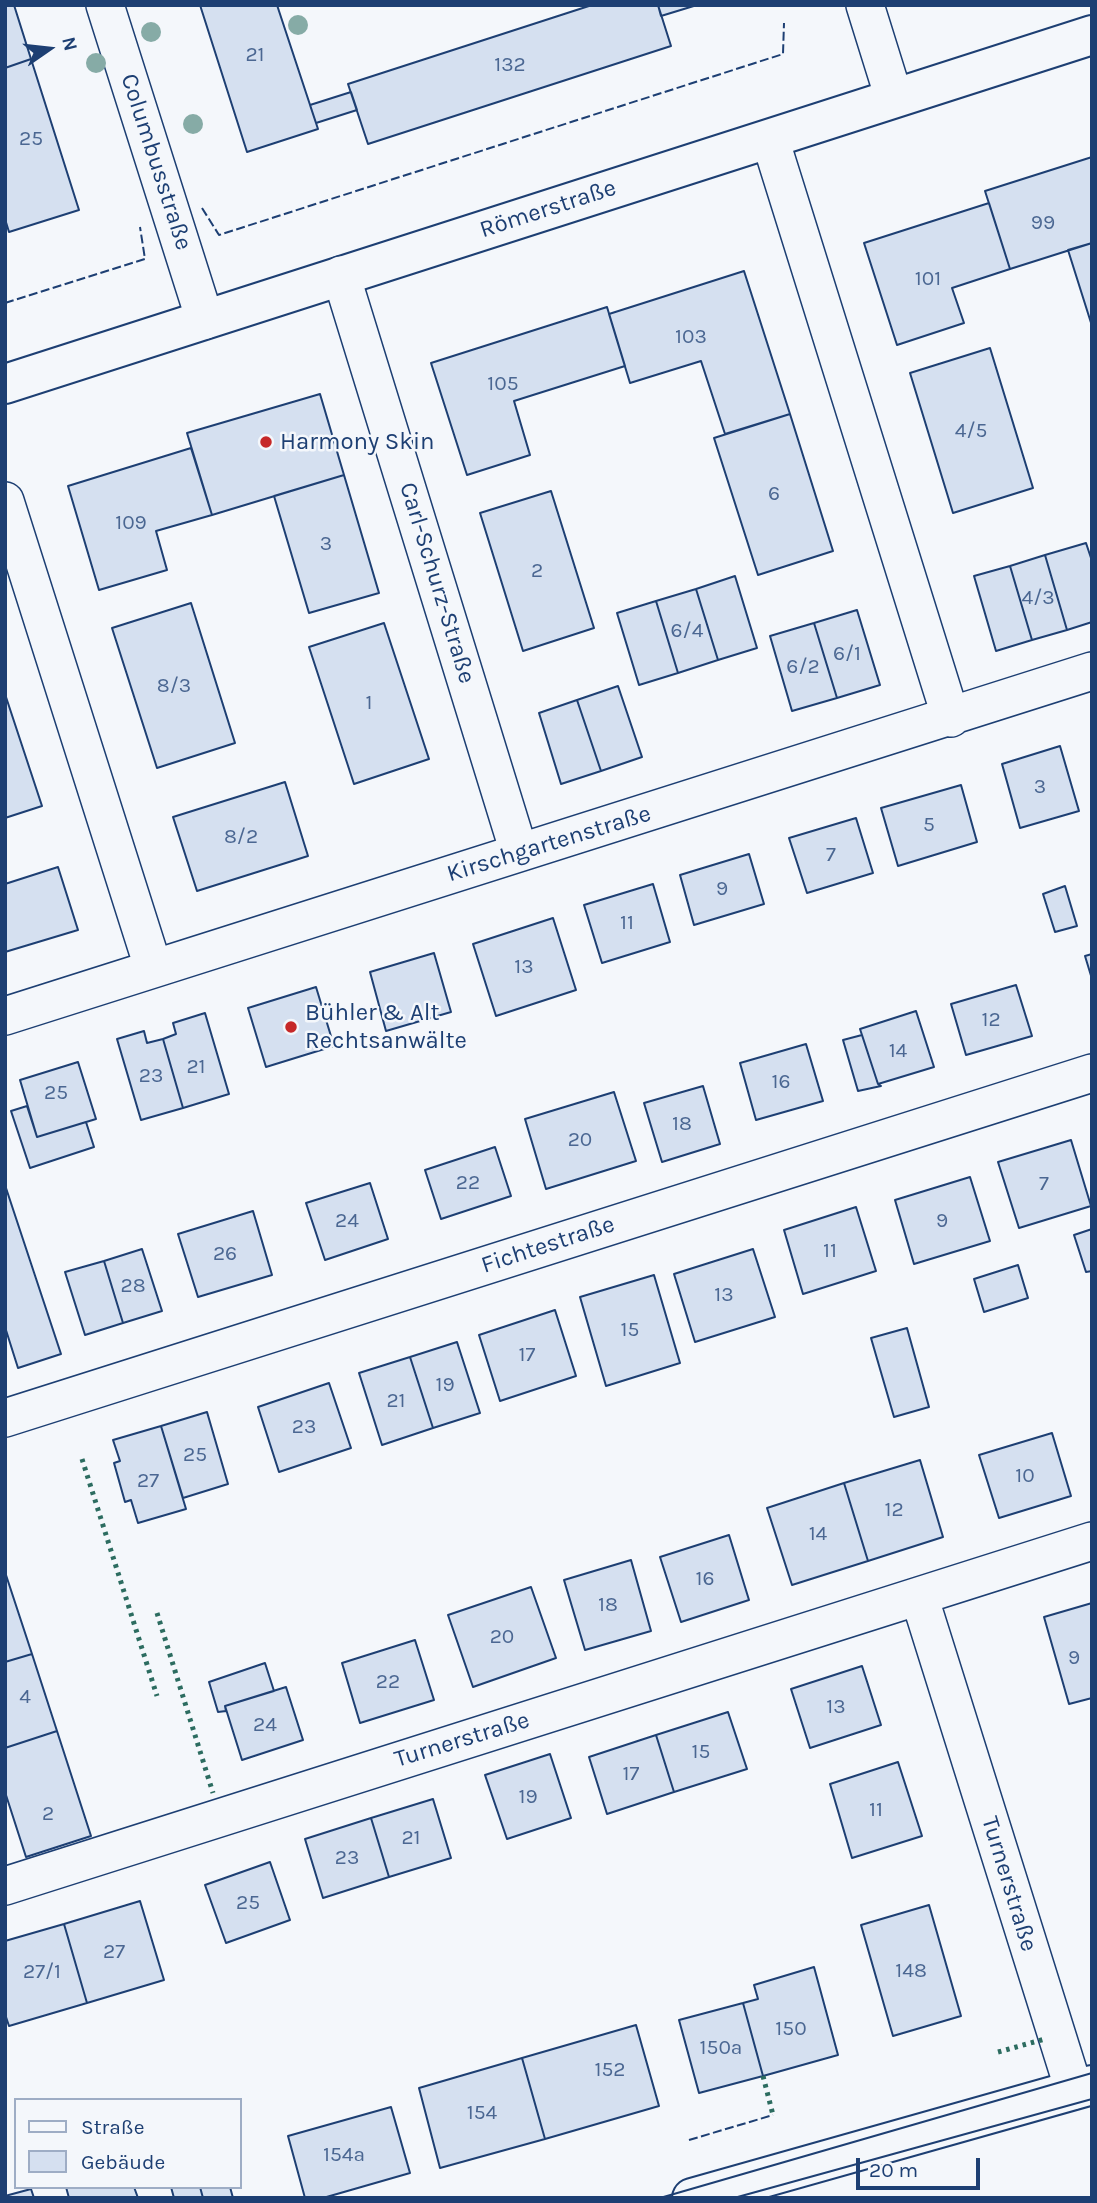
<!DOCTYPE html>
<html>
<head>
<meta charset="utf-8">
<style>
  body { margin:0 }
  #map { position:relative; width:1097px; height:2203px; overflow:hidden; background:#f4f7fb; font-family:Karla,sans-serif }
  canvas { display:block }
  .frame { position:absolute; inset:0; border:7px solid #1d3f73; pointer-events:none }
  .legend { position:absolute; left:14px; top:2098px; width:228px; height:91px; box-sizing:border-box; background:#f4f7fb; border:2px solid #9eadc5; margin:0; padding:9px 12px; list-style:none; font-size:21px; color:#1d3f73 }
  .legend li { display:flex; align-items:center; gap:14px; height:35px }
  .legend b { width:35px; border:2px solid #9eadc5 }
  .north { position:absolute; left:14px; top:14px; width:70px; height:70px; -webkit-text-stroke:5px #f4f7fb; paint-order:stroke; rotate:76deg; font-size:19px; font-weight:700; line-height:28px; text-align:center; color:#1d3f73 }
  .north::after { content:''; display:block; margin:auto; width:24px; height:32px; background:#1d3f73; clip-path:polygon(50% 0,100% 100%,50% 72%,0 100%) }
  .scale { position:absolute; left:856px; top:2158px; width:124px; height:32px; box-sizing:border-box; border:4px solid #1d3f73; border-top:0; padding-left:9px; font-size:21px; line-height:24px; white-space:nowrap; color:#1d3f73; -webkit-text-stroke:5px #f4f7fb; paint-order:stroke }
</style>
</head>
<body>
<div id="map">
<canvas width="1097" height="2203"></canvas>
<div class="frame"></div>
<ul class="legend">
<li><b style="height:9px;background:#f4f7fb"></b>Straße</li>
<li><b style="height:19px;background:#d5e0f0"></b>Gebäude</li>
</ul>
<div class="north">N</div>
<div class="scale">20 m</div>
</div>
<script>
const g = document.querySelector('canvas').getContext('2d');
g.lineJoin = 'round';
function paint(path, color) { g.fillStyle = color; g.fill(path, 'evenodd'); }
function stroke(path, color, width, dash) { g.strokeStyle = color; g.lineWidth = width; g.lineCap = dash ? 'butt' : 'round'; g.setLineDash(dash || []); g.stroke(path); }
function drawText(font, color, halo, rows, align = 'center') {
  g.font = font + ' Karla,sans-serif'; g.lineWidth = 5; g.setLineDash([]); g.textBaseline = 'middle'; g.strokeStyle = halo; g.fillStyle = color; for (const [text, x, y, turn = 0] of rows) {
    g.save(); g.translate(x, y); g.rotate((+turn || 0) * Math.PI / 180); g.textAlign = isNaN(turn) ? turn : align; if (halo) g.strokeText(text, 0, 0); g.fillText(text, 0, 0); g.restore();
  }
}
const building = new Path2D(`
  M 5,5 L 14,5 L 31,59 L 5,68 Z
  M 200,5 L 277,5 L 318,129 L 247,152 Z
  M 592,5 L 658,5 L 671,46 L 368,144 L 348,84 Z
  M 658,5 L 697,5 L 661,16 Z
  M 31,59 L 79,210 L 9,232 L 5,219 L 5,68 Z
  M 351,92 L 357,110 L 316,123 L 310,105 Z
  M 1092,157 L 1092,243 L 1010,269 L 985,191 Z
  M 989,203 L 1010,269 L 952,288 L 964,323 L 897,345 L 864,243 Z
  M 1092,243 L 1092,326 L 1068,250 Z
  M 744,271 L 790,414 L 725,434 L 701,361 L 630,383 L 609,314 Z
  M 607,307 L 625,366 L 514,401 L 530,455 L 467,475 L 431,363 Z
  M 990,348 L 1033,488 L 953,513 L 910,373 Z
  M 320,394 L 344,475 L 212,515 L 187,433 Z
  M 790,414 L 833,551 L 758,575 L 714,438 Z
  M 191,448 L 212,515 L 156,531 L 167,570 L 99,590 L 68,486 Z
  M 344,475 L 379,593 L 309,613 L 274,496 Z
  M 551,491 L 594,628 L 523,651 L 480,513 Z
  M 1086,543 L 1092,561 L 1092,622 L 1067,630 L 1045,555 Z
  M 1045,555 L 1067,630 L 1032,640 L 1010,566 Z
  M 1010,566 L 1032,640 L 996,651 L 974,576 Z
  M 735,576 L 757,648 L 718,660 L 696,589 Z
  M 696,589 L 718,660 L 678,673 L 656,601 Z
  M 656,601 L 678,673 L 639,685 L 617,613 Z
  M 191,603 L 235,743 L 157,768 L 112,628 Z
  M 857,610 L 880,685 L 837,698 L 814,623 Z
  M 384,623 L 429,759 L 354,784 L 309,647 Z
  M 814,623 L 837,698 L 792,711 L 770,636 Z
  M 618,686 L 642,757 L 601,771 L 577,700 Z
  M 5,694 L 42,806 L 5,818 Z
  M 577,700 L 601,771 L 561,784 L 539,713 Z
  M 1060,746 L 1079,811 L 1020,828 L 1002,764 Z
  M 285,782 L 308,856 L 197,891 L 173,817 Z
  M 961,785 L 977,842 L 898,866 L 881,808 Z
  M 856,818 L 873,873 L 807,893 L 789,838 Z
  M 749,854 L 764,904 L 694,925 L 680,875 Z
  M 58,867 L 78,930 L 5,952 L 5,884 Z
  M 653,884 L 670,942 L 602,963 L 584,905 Z
  M 1065,886 L 1077,926 L 1055,932 L 1043,894 Z
  M 553,918 L 576,990 L 496,1016 L 473,944 Z
  M 434,953 L 451,1012 L 386,1031 L 370,972 Z
  M 1092,954 L 1092,979 L 1085,956 Z
  M 1016,985 L 1032,1036 L 966,1055 L 951,1004 Z
  M 316,987 L 334,1046 L 266,1067 L 248,1008 Z
  M 916,1011 L 934,1067 L 878,1084 L 860,1029 Z
  M 205,1013 L 229,1094 L 183,1108 L 163,1039 L 176,1034 L 173,1023 Z
  M 144,1031 L 147,1043 L 163,1039 L 183,1108 L 141,1120 L 117,1039 Z
  M 862,1035 L 878,1084 L 881,1086 L 858,1091 L 843,1040 Z
  M 806,1044 L 823,1101 L 756,1120 L 740,1063 Z
  M 78,1062 L 96,1119 L 37,1137 L 20,1080 Z
  M 703,1086 L 720,1144 L 662,1162 L 644,1103 Z
  M 614,1092 L 636,1161 L 546,1189 L 525,1119 Z
  M 27,1106 L 37,1137 L 86,1122 L 94,1147 L 30,1168 L 11,1111 Z
  M 1071,1140 L 1091,1206 L 1019,1228 L 998,1162 Z
  M 495,1147 L 511,1196 L 441,1219 L 425,1170 Z
  M 970,1177 L 990,1241 L 914,1264 L 895,1200 Z
  M 370,1183 L 388,1239 L 325,1260 L 306,1203 Z
  M 5,1185 L 61,1354 L 18,1368 L 5,1327 Z
  M 856,1207 L 876,1271 L 803,1294 L 784,1230 Z
  M 253,1211 L 272,1275 L 198,1297 L 178,1234 Z
  M 1092,1229 L 1092,1271 L 1086,1272 L 1074,1235 Z
  M 142,1249 L 162,1311 L 123,1323 L 104,1261 Z
  M 753,1249 L 775,1317 L 695,1342 L 674,1274 Z
  M 104,1261 L 123,1323 L 85,1335 L 65,1272 Z
  M 1018,1265 L 1028,1298 L 984,1312 L 974,1279 Z
  M 654,1275 L 680,1363 L 606,1386 L 580,1297 Z
  M 555,1310 L 576,1376 L 500,1401 L 479,1335 Z
  M 907,1328 L 929,1407 L 894,1417 L 871,1338 Z
  M 457,1342 L 480,1413 L 433,1428 L 410,1357 Z
  M 410,1357 L 433,1428 L 382,1445 L 359,1373 Z
  M 329,1383 L 351,1448 L 279,1472 L 258,1407 Z
  M 207,1412 L 228,1484 L 183,1498 L 161,1426 Z
  M 161,1426 L 186,1509 L 138,1523 L 131,1500 L 125,1502 L 114,1463 L 120,1461 L 113,1440 Z
  M 1052,1433 L 1071,1496 L 999,1518 L 979,1455 Z
  M 920,1460 L 943,1537 L 868,1561 L 844,1483 Z
  M 844,1483 L 868,1561 L 792,1585 L 767,1508 Z
  M 729,1535 L 749,1600 L 681,1622 L 660,1557 Z
  M 631,1560 L 651,1631 L 585,1650 L 564,1580 Z
  M 5,1572 L 32,1654 L 5,1662 Z
  M 531,1587 L 556,1658 L 473,1687 L 448,1615 Z
  M 1092,1603 L 1092,1698 L 1069,1704 L 1044,1617 Z
  M 415,1640 L 434,1700 L 360,1723 L 342,1663 Z
  M 32,1654 L 57,1731 L 5,1748 L 5,1662 Z
  M 265,1663 L 274,1691 L 225,1706 L 226,1711 L 218,1712 L 209,1682 Z
  M 862,1666 L 881,1725 L 810,1748 L 791,1689 Z
  M 286,1687 L 303,1740 L 242,1760 L 225,1706 Z
  M 728,1712 L 747,1769 L 674,1792 L 656,1735 Z
  M 57,1731 L 91,1836 L 26,1857 L 5,1792 L 5,1748 Z
  M 656,1735 L 674,1792 L 607,1814 L 589,1757 Z
  M 550,1754 L 571,1818 L 507,1839 L 485,1775 Z
  M 898,1762 L 922,1836 L 852,1858 L 830,1784 Z
  M 433,1799 L 451,1858 L 389,1877 L 371,1818 Z
  M 371,1818 L 389,1877 L 323,1898 L 305,1839 Z
  M 270,1862 L 290,1920 L 226,1943 L 205,1885 Z
  M 140,1901 L 164,1980 L 87,2003 L 64,1924 Z
  M 929,1905 L 961,2016 L 893,2036 L 861,1925 Z
  M 64,1924 L 87,2003 L 9,2026 L 5,2014 L 5,1941 Z
  M 814,1967 L 838,2055 L 763,2076 L 743,2003 L 758,1999 L 754,1985 Z
  M 743,2003 L 763,2076 L 699,2093 L 679,2020 Z
  M 636,2025 L 659,2106 L 545,2139 L 522,2058 Z
  M 522,2058 L 545,2139 L 440,2168 L 419,2088 Z
  M 391,2107 L 410,2173 L 323,2198 L 305,2198 L 288,2136 Z
  M 66,2187 L 134,2187 L 138,2198 L 69,2198 Z
  M 171,2187 L 200,2187 L 203,2198 L 174,2198 Z
  M 200,2187 L 230,2187 L 233,2198 L 203,2198 Z
  M 31,2189 L 34,2198 L 5,2198 L 5,2196 Z`);
const minor = new Path2D(`
  M 105,5 L 205,320
  M 865,5 L 894,98
  M 770,139 L 951,718
  M 341,275 L 519,852
  M 5,501 L 153,967
  M 5,1016 L 1092,671
  M 5,1418 L 1092,1073
  M 919,1596 L 1074,2090
  M 5,1886 L 1092,1541`);
const secondary = new Path2D(`
  M 692,2198 L 1092,2085`);
const primary = new Path2D(`
  M 5,384 L 1092,35`);
const tram = new Path2D(`
  M 660,2198 L 1092,2073
  M 734,2198 L 1092,2099`);
const hedge = new Path2D(`
  M 82,1459 L 157,1696
  M 157,1613 L 213,1793
  M 998,2052 L 1045,2039
  M 763,2076 L 773,2115`);
const fence = new Path2D(`
  M 933,5 L 940,5
  M 202,208 L 219,235 L 783,54 L 784,23
  M 5,303 L 145,259 L 140,227
  M 689,2140 L 773,2115`);
const trees = [
  [298,25],
  [151,32],
  [96,63],
  [193,124]
];
const markers = [
  [266,442,7,"#c62828"],
  [291,1027,7,"#c62828"]
];
const numberNames = [
  ["21",255,55],
  ["132",510,65],
  ["25",31,139],
  ["99",1043,223],
  ["101",928,279],
  ["103",691,337],
  ["105",503,384],
  ["4/5",971,431],
  ["6",774,494],
  ["109",131,523],
  ["3",326,544],
  ["2",537,571],
  ["4/3",1038,598],
  ["6/4",687,631],
  ["6/1",847,654],
  ["6/2",803,667],
  ["8/3",174,686],
  ["1",369,703],
  ["3",1040,787],
  ["5",929,825],
  ["8/2",241,837],
  ["7",831,855],
  ["9",722,889],
  ["11",627,923],
  ["13",524,967],
  ["12",991,1020],
  ["14",898,1051],
  ["21",196,1067],
  ["23",151,1076],
  ["16",781,1082],
  ["25",56,1093],
  ["18",682,1124],
  ["20",580,1140],
  ["22",468,1183],
  ["7",1044,1184],
  ["24",347,1221],
  ["9",942,1221],
  ["11",830,1251],
  ["26",225,1254],
  ["28",133,1286],
  ["13",724,1295],
  ["15",630,1330],
  ["17",527,1355],
  ["19",445,1385],
  ["21",396,1401],
  ["23",304,1427],
  ["25",195,1455],
  ["10",1025,1476],
  ["27",148,1481],
  ["12",894,1510],
  ["14",818,1534],
  ["16",705,1579],
  ["18",608,1605],
  ["20",502,1637],
  ["9",1074,1658],
  ["22",388,1682],
  ["4",25,1697],
  ["13",836,1707],
  ["24",265,1725],
  ["15",701,1752],
  ["17",631,1774],
  ["19",528,1797],
  ["11",876,1810],
  ["2",48,1814],
  ["21",411,1838],
  ["23",347,1858],
  ["25",248,1903],
  ["27",114,1952],
  ["148",911,1971],
  ["27/1",42,1972],
  ["150",791,2029],
  ["150a",721,2048],
  ["152",610,2070],
  ["154",482,2113],
  ["154a",344,2155]
];
const streetNames = [
  ["Columbusstraße",156,162,72],
  ["Römerstraße",548,209,-18],
  ["Carl-Schurz-Straße",437,583,73],
  ["Kirschgartenstraße",549,844,-17],
  ["Fichtestraße",548,1245,-18],
  ["Turnerstraße",462,1740,-17],
  ["Turnerstraße",1009,1884,73]
];
const poiNames = [
  ["Harmony Skin",280,442],
  ["Bühler & Alt",305,1013],
  ["Rechtsanwälte",305,1041]
];
paint(building, '#d5e0f0');
stroke(building, '#1d3f73', 2);
stroke(minor, '#1d3f73', 40);
stroke(secondary, '#1d3f73', 42);
stroke(primary, '#1d3f73', 42);
stroke(minor, '#f4f7fb', 37);
stroke(secondary, '#f4f7fb', 38);
stroke(primary, '#f4f7fb', 38);
stroke(tram, '#1d3f73', 2);
stroke(hedge, '#2c6c60', 5, [3.5, 5]);
stroke(fence, '#1d3f73', 2, [9, 3.5]);
g.fillStyle = '#86aba6';
for (const [x, y] of trees) { g.beginPath(); g.arc(x, y, 10, 0, 2 * Math.PI); g.fill(); }
for (const [x, y, r, color] of markers) { const dot = new Path2D(); dot.arc(x, y, r, 0, 2 * Math.PI); g.fillStyle = color; g.fill(dot); stroke(dot, '#f4f7fb', 2.5); }
drawText('21px', '#4b6792', null, numberNames);
drawText('24px', '#1d3f73', '#f4f7fb', streetNames);
drawText('24px', '#1d3f73', '#f4f7fb', poiNames, 'left');
</script>
</body>
</html>
